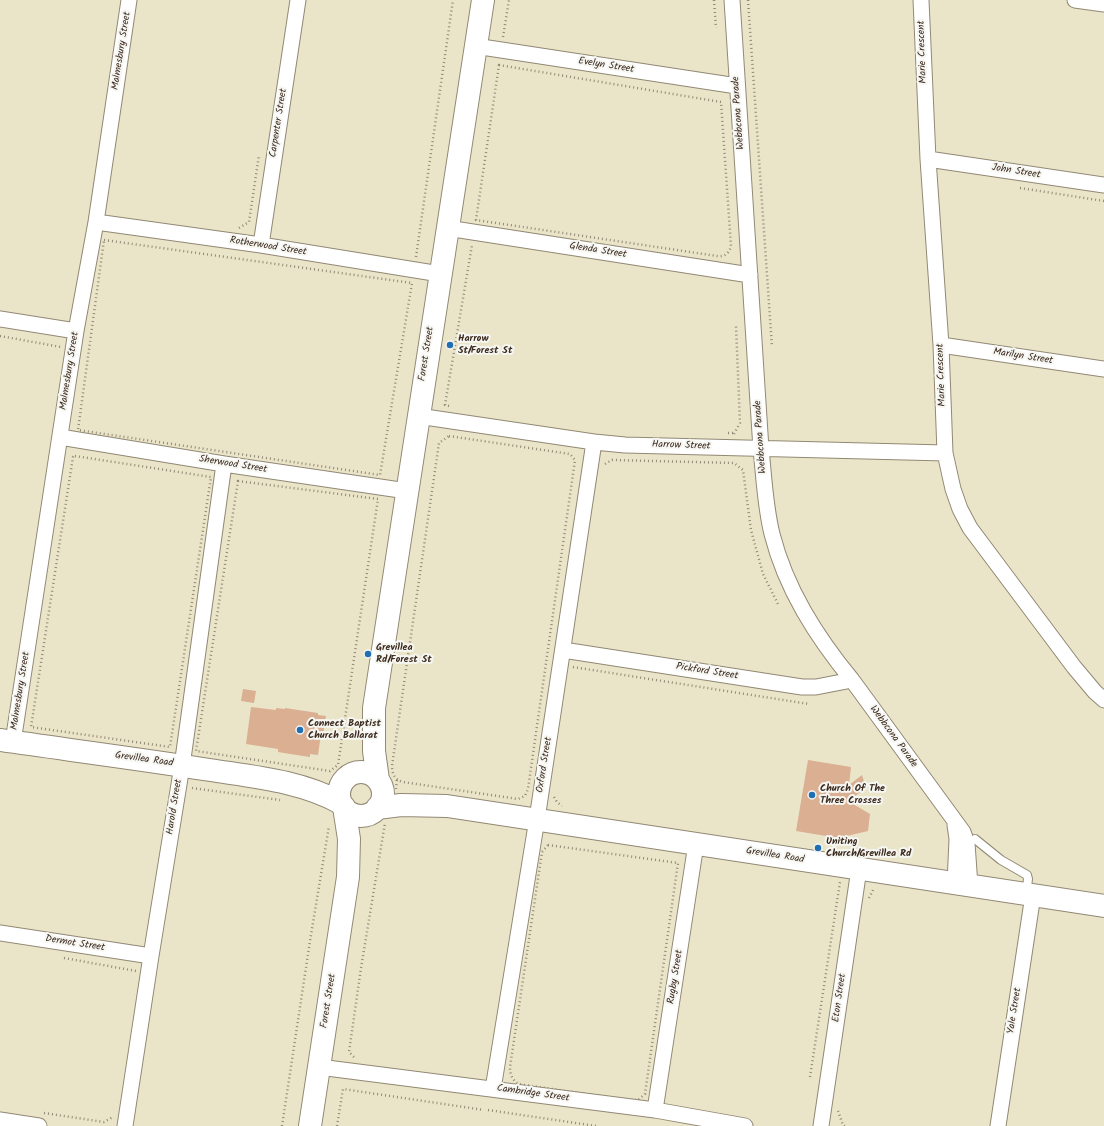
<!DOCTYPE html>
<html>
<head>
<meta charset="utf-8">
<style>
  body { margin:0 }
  canvas { display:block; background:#eae5c9 }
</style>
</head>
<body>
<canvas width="1104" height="1126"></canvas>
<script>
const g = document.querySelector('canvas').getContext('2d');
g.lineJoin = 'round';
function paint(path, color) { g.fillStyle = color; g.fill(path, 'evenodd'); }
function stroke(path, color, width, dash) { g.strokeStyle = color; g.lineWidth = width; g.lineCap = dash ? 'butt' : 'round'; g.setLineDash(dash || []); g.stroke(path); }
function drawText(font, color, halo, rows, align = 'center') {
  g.font = font + ' Kalam,sans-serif'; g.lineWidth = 4; g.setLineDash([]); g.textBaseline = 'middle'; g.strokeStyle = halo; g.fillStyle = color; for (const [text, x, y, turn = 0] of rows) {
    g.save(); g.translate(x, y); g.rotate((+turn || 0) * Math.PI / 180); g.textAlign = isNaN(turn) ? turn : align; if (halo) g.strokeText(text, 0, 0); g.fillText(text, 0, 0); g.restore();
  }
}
const building = new Path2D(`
  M 243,689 L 256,691 L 254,703 L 241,701 Z
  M 251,707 L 276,710 L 276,708 L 285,709 L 285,708 L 318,713 L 318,715 L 326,716 L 323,735 L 321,734 L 318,755 L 310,754 L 310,757 L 290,754 L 278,752 L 278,749 L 246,744 Z
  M 808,760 L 851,767 L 849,785 L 862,775 L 866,788 L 848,801 L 870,814 L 868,831 L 838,838 L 796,831 Z`);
const path = new Path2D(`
  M 714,0 L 716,28
  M 748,0 L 772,347
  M 503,37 L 509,0
  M 499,65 L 721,102 L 731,246 C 729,254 724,257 717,256 L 476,220 Z
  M 1020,188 L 1104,201
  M 239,228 L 249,222 L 259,155
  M 104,240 L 412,283 L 380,475 L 78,430 Z
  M 416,257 L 453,0
  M 0,336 L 61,347
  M 449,406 L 445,405 L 472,245
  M 728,433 L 734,433
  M 734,434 L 740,423 L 736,326
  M 449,436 L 570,454 L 575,460 L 528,789 L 525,796 L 518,799 L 403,782 C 395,780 392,774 392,766 L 439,443 Z
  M 75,456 L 211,477 L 170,747 L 31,727 L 73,457 Z
  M 605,464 L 612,460 L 734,463 L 743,470 L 751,530 L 763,574 L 779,606
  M 238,481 L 378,499 L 338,765 L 330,771 L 196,751 Z
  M 573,667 L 809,704
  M 192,788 L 280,800
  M 396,789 L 397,779
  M 554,797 L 557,802 L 562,806
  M 548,845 L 678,863 L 645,1094 L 638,1100 L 627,1100 L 518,1084 C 512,1079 510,1075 510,1067 L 542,852 Z
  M 869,898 L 874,888
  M 64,958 L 136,971
  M 354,1057 L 349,1052 L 361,968 L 385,823
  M 810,1077 L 840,882
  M 488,1110 L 596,1126
  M 838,1111 L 843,1125 L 845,1126
  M 44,1113 L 104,1122 L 113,1117
  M 282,1126 L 310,941 L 329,826
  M 337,1126 L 343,1089 L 484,1110`);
const lane = new Path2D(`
  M 975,839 L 1001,860 L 1027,875 L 1028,879 L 1026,894`);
const street = new Path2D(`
  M 732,0 L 761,449 C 764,477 765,506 772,534 C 786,589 816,636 852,680 L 963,832 L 967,843 L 970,886
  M 921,0 L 928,159 L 941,345 L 945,453 L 953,489 L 960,509 L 970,528 L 1074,667 L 1095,692 L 1104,700
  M 1075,0 L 1104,4
  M 475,46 L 737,86
  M 928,159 L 1104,185
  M 96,222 L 261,245 L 440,274
  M 447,228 L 750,275
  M 261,245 L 298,0
  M 0,319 L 76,331
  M 941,345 L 1104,369
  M 418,416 L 594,442 L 625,445 L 945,453
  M 60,437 L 224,464 L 407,491
  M 563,650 L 802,687 L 816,687 L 852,680
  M 13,742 L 76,331 L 96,222 L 129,0
  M 955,884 L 957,839 L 955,825
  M 0,933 L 151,956
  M 319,1067 L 655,1110 L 745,1126
  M 493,1089 L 537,819 L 594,442
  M 655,1110 L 696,844
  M 0,1120 L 39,1126
  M 125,1126 L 151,956 L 182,766 L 224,464
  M 821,1126 L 859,869
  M 998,1126 L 1033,895`);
const secondary = new Path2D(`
  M 0,740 C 70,750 140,759 210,770 C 255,777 301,781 341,803
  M339 794a22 22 0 1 1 44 0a22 22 0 1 1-44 0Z
  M 378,780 L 374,751 L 374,708 L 483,0
  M 377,808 L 401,805 L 447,806 L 1104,906
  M 310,1126 L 348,877 L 349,839 L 344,807`);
const markers = [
  [450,345,4,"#1f6fb2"],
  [368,654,4,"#1f6fb2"],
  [300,730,4,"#1f6fb2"],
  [812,795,4,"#1f6fb2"],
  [818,848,4,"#1f6fb2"]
];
const streetNames = [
  ["Malmesbury Street",122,51,-81],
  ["Marie Crescent",923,52,-92],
  ["Evelyn Street",606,66,9],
  ["Webbcona Parade",739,113,-94],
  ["Carpenter Street",279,123,-81],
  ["John Street",1016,172,9],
  ["Rotherwood Street",268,247,9],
  ["Glenda Street",598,251,9],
  ["Forest Street",427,354,-81],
  ["Marilyn Street",1023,357,9],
  ["Malmesbury Street",70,371,-81],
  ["Marie Crescent",942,375,-92],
  ["Webbcona Parade",761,437,-94],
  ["Harrow Street",681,446,2],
  ["Sherwood Street",233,465,9],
  ["Pickford Street",707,672,9],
  ["Malmesbury Street",21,691,-81],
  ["Webbcona Parade",893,737,54],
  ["Grevillea Road",144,760,8],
  ["Oxford Street",545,765,-81],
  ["Harold Street",175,807,-81],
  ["Grevillea Road",775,856,9],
  ["Dermot Street",75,944,9],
  ["Rugby Street",676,977,-81],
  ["Eton Street",840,998,-82],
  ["Forest Street",329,1001,-81],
  ["Yale Street",1015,1011,-81],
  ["Cambridge Street",533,1094,8]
];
const poiNames = [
  ["Harrow",458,339],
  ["St/Forest St",458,351],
  ["Grevillea",376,648],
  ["Rd/Forest St",376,660],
  ["Connect Baptist",308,724],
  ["Church Ballarat",308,736],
  ["Church Of The",820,789],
  ["Three Crosses",820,801],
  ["Uniting",826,842],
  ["Church/Grevillea Rd",826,854]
];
paint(building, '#daaf92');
stroke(lane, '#928874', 10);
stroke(street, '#928874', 17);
stroke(secondary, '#928874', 24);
stroke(path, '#928874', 2.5, [1, 3]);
stroke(lane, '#fff', 8);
stroke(street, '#fff', 15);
stroke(secondary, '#fff', 22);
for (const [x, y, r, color] of markers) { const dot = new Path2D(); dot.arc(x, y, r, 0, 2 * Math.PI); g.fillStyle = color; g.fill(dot); stroke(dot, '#f6f6f2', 1.5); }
drawText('10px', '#3b2a1e', '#f6f6f2', streetNames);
drawText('bold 10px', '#3b2a1e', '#f6f6f2', poiNames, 'left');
</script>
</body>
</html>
